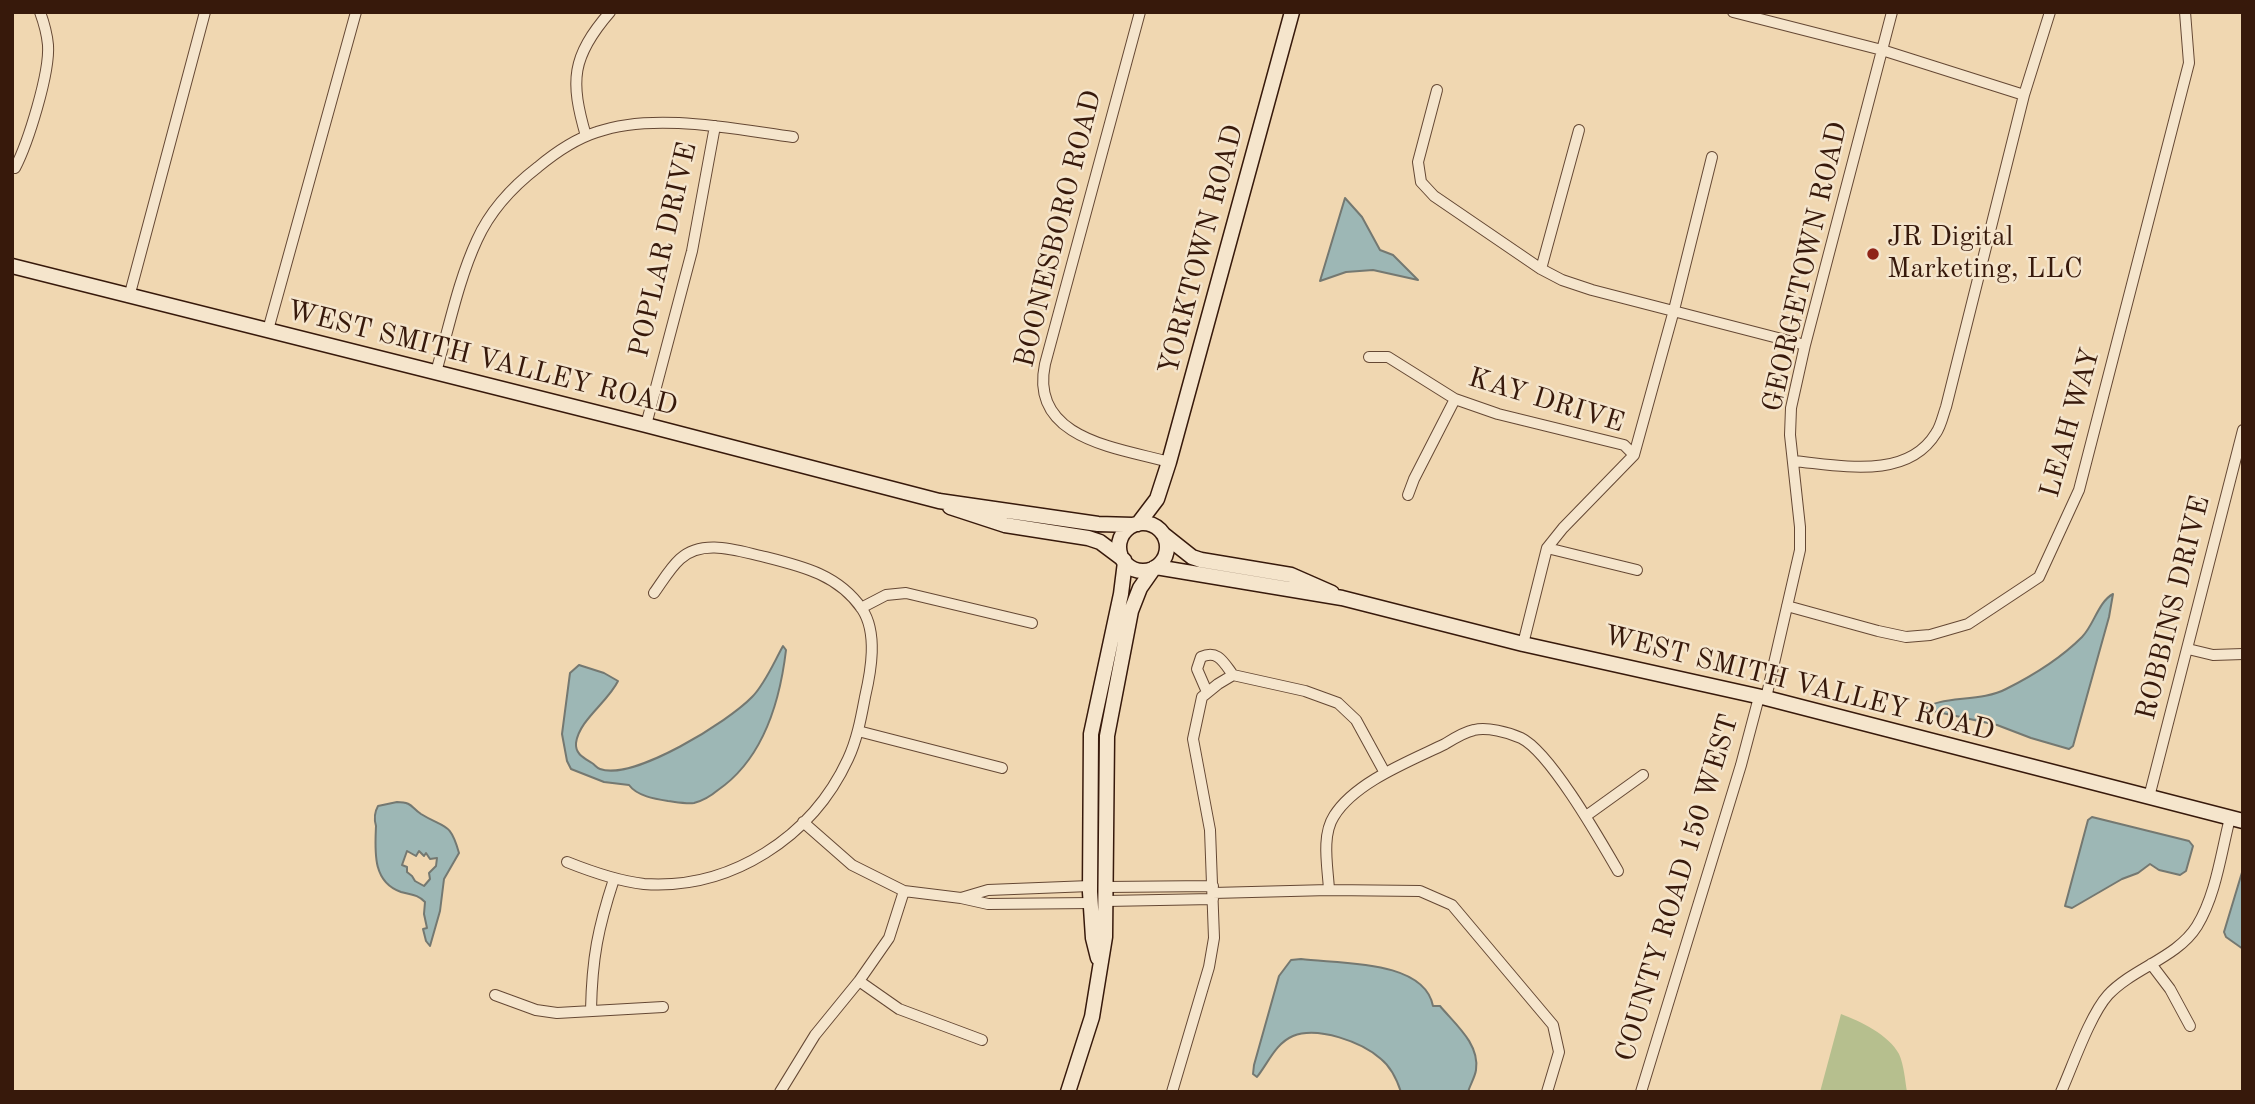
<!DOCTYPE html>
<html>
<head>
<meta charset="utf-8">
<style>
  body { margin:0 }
  #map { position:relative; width:2255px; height:1104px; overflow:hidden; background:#f0d7b1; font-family:"Old Standard TT",serif }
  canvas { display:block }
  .frame { position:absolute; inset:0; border:14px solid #37190b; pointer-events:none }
</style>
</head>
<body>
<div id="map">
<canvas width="2255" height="1104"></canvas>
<div class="frame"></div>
</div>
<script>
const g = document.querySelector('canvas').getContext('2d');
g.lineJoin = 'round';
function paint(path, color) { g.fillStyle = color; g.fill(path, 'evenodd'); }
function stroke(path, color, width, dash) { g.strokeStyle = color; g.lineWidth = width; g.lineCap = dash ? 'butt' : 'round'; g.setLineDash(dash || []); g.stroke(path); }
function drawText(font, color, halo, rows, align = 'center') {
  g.font = font + ' "Old Standard TT",serif'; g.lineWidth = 5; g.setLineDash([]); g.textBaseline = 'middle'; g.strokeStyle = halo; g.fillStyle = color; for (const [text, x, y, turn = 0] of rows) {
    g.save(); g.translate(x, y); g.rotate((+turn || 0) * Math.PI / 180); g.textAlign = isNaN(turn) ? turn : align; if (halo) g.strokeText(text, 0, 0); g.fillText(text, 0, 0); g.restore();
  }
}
const green = new Path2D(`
  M 1841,1014 C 1860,1021 1889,1035 1899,1054 C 1904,1065 1905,1080 1907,1092 L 1820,1092 Z`);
const water = new Path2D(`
  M 1345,198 L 1362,217 L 1380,250 L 1393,255 L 1418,280 L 1373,270 L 1346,272 L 1320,281 Z
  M 2113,594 L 2109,617 L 2073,746 L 2069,749 L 2031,738 L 1997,725 L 1924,709 C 1938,696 1982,702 2006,689 C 2032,676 2061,658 2082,637 C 2094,625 2098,602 2113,594 Z
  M 783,646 L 786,650 C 780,701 763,759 718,790 C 712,795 702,801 694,803 C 686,804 676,802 668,801 C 655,799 637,796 629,785 L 604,782 L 571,769 L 567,761 L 562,734 L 570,673 L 579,665 L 604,673 L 618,681 C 608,702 579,720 576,743 C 575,754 584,758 592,763 C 595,765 597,768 600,769 C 634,781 729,721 752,697 C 765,684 774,662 783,646 Z
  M 397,802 C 412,802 411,807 421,814 C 445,829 450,821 459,853 L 444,879 L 440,911 L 430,946 L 426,941 L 423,929 L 427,928 L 424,914 L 425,902 C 417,894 411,895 401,892 C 372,882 375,851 376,826 C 374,819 374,813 378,806 ZM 407,851 L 416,856 L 419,851 L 424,856 L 426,853 L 430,859 L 437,858 L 436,866 L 429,873 L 430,879 L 424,886 L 415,881 L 412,876 L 407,872 L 407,867 L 402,865 Z
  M 2092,817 L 2189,841 L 2193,846 L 2186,871 L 2180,875 L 2159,870 L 2150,864 L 2138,873 L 2122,879 L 2072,908 L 2065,906 L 2088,820 Z
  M 2243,869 L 2243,949 L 2226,937 L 2224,932 Z
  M 1301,959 C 1338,964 1424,959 1433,1006 L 1440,1006 C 1455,1024 1480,1044 1476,1070 C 1475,1077 1470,1085 1468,1092 L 1401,1092 C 1397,1080 1391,1067 1381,1059 C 1362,1042 1318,1026 1293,1036 C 1276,1043 1268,1063 1257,1077 L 1253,1074 L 1254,1065 L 1279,976 L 1291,960 Z`);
const street = new Path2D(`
  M 1140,12 L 1045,364 C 1029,439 1118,448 1169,462
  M 1733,12 L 1882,50 L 2024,95
  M 1437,90 L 1418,162 L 1421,182 L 1434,196 L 1541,269 L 1562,280 L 1592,290 L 1805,345
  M 586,136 C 570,81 571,57 610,12
  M 15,168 C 28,143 50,73 48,45 C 47,34 44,23 40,12
  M 1541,269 L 1579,130
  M 129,297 L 205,12
  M 268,330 L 356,12
  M 1369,357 L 1388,357 L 1455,399 L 1498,414 L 1624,445 L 1634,455
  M 436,372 C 449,328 458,281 477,240 C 491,209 512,187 538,167 C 556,152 575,139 597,132 C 654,112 734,129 793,137
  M 646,425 L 692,251 L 715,126
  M 1793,461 C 1839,465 1907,481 1936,433 C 1941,426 1943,415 1946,407 L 2024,95 L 2050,12
  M 1408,495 L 1414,479 L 1455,399
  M 1547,548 L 1637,570
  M 1787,606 L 1878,631 L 1906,637 L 1930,635 L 1968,624 L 2039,577 L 2079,490 L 2189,63 L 2185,12
  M 861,608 L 886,595 L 906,593 L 1032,623
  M 1523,644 L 1547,548 L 1563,528 L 1634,455 L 1674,310 L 1712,157
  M 2188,649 L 2213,655 L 2243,654
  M 1207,692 L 1197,669 L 1201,657 C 1218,649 1224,663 1233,675
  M 1766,698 L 1800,550 L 1800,527 L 1790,435 L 1791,408 L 1805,345 L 1892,12
  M 858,731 L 1002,768
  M 2149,797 L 2243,430
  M 1586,816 L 1643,775
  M 803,822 L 852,865 L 904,891 L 961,898 L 988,904 L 1091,903
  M 567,862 C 592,872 617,881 644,884 C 731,890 812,837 848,759 C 857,740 861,718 865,697 C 871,671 878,633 862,609 C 838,574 801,566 761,556 C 735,550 702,539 680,559 C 670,568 662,582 654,593
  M 1106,887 L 1213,886
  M 1329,890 C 1328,868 1321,836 1334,816 C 1355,782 1410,761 1445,744 C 1453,739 1464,732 1474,730 C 1487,727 1508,732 1521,738 C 1550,752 1600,840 1618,871
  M 1213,893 L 1329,890 L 1420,891 L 1452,905 L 1553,1025 L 1559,1052 L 1547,1092
  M 961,898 L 988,890 L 1090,886
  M 1106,901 L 1213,899
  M 2151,964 L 2170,989 L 2190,1026
  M 859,981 L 899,1009 L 982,1040
  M 495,995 L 536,1010 L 557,1013 L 663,1007
  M 591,1010 C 592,958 598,928 614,879
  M 780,1092 L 815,1035 L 859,981 L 889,938 L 904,891
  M 1172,1092 L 1209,967 L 1214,938 L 1210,830 L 1193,739 L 1202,697 L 1218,684 L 1233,675 L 1305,691 L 1338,703 L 1356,720 L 1385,773
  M 1641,1092 L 1741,765 L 1759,697
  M 2061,1092 C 2073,1065 2090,1015 2108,995 C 2133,968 2177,958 2197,926 C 2216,895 2221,853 2230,818`);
const secondary = new Path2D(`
  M 12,266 L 646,425 L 939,501 L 1098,524 L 1133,525
  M 950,507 L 1005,525 L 1088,538 L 1100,542 L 1124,560
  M1119 547a24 24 0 1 1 48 0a24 24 0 1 1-48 0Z
  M 1138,524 L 1157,499 L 1169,462 L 1292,12
  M 1163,534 L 1192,557 L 1201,560 L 1291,575 L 1332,593
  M 1156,567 L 1342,598 L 1523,644 L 1766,698 L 2243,821
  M 1098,958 L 1093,938 L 1090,892 L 1091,734 L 1121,594 L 1125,562
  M 1068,1092 L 1092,1017 L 1105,937 L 1107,736 L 1131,611 L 1140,588 L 1154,568`);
const markers = [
  [1873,254,7,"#8f2418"]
];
const streetNames = [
  ["BOONESBORO ROAD",1059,229,-76],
  ["POPLAR DRIVE",664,250,-77],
  ["YORKTOWN ROAD",1202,250,-75],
  ["GEORGETOWN ROAD",1806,267,-77],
  ["WEST SMITH VALLEY ROAD",482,359,14],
  ["KAY DRIVE",1546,401,17],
  ["LEAH WAY",2071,423,-74],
  ["ROBBINS DRIVE",2174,608,-76],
  ["WEST SMITH VALLEY ROAD",1799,684,14],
  ["COUNTY ROAD 150 WEST",1678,888,-73]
];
const poiNames = [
  ["JR Digital",1887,238],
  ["Marketing, LLC",1887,270]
];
paint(green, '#b6bf8e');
paint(water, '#9db7b5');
stroke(water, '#747871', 2);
stroke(street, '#654834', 12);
stroke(secondary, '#37190b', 17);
stroke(street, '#f5e5cc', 10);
stroke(secondary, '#f5e5cc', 14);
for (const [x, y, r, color] of markers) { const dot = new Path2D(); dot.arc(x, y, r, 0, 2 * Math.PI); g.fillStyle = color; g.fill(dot); stroke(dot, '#f5e5cc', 2.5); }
drawText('28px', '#37190b', '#f5e5cc', streetNames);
drawText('28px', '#37190b', '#f5e5cc', poiNames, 'left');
</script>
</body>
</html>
